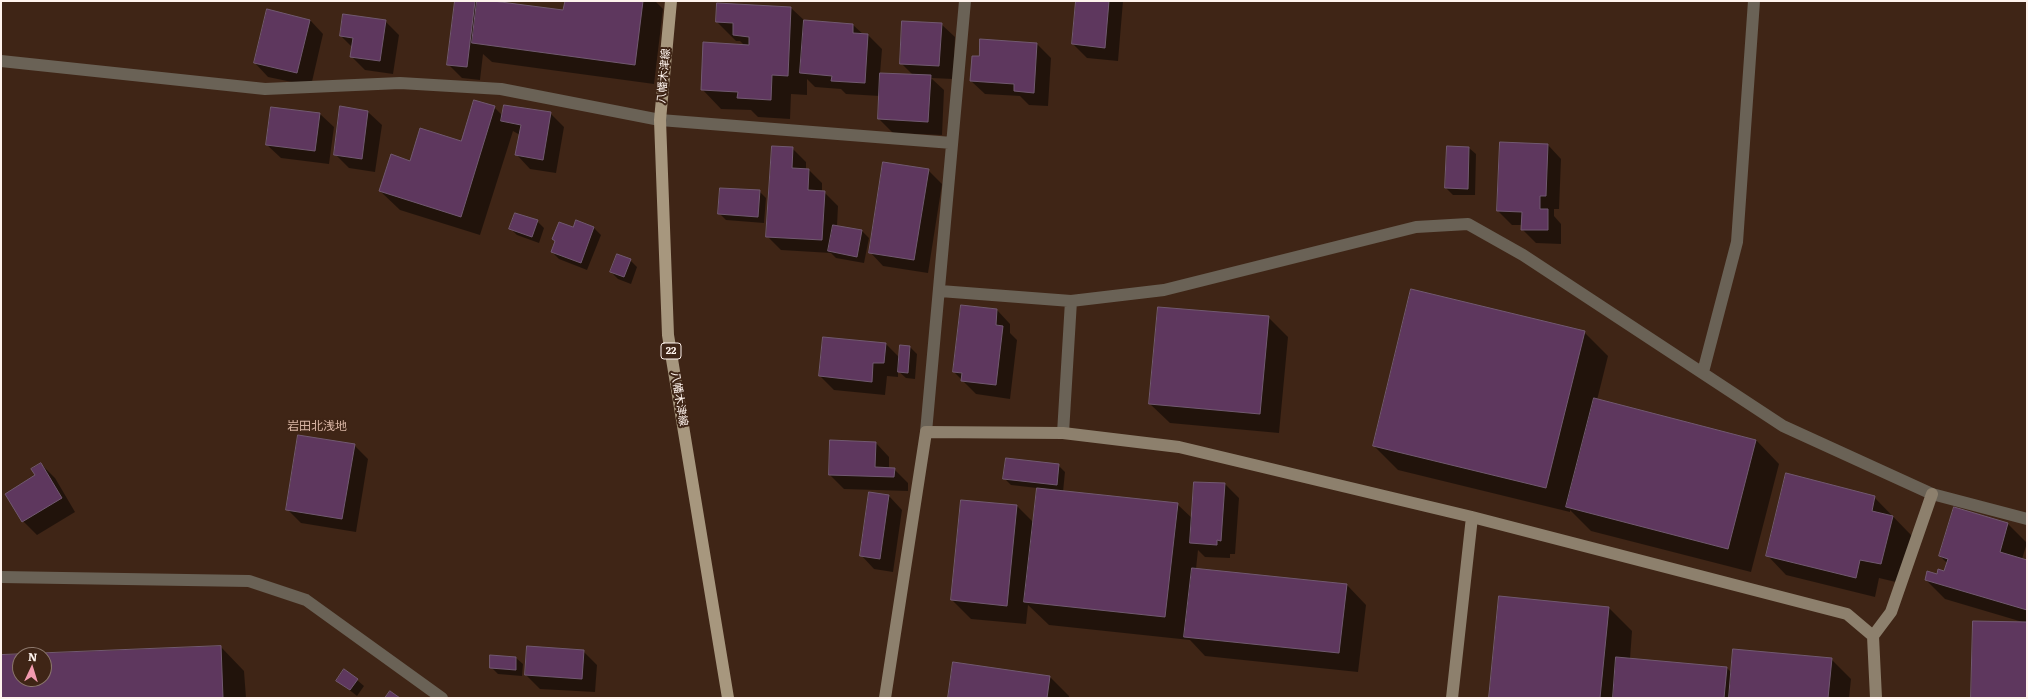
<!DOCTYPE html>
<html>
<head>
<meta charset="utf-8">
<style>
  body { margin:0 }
  #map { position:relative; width:2028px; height:699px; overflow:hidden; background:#3f2516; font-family:Literata,serif }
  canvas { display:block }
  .frame { position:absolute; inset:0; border:2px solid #fef3ed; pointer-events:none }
  .north { position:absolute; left:12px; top:647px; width:40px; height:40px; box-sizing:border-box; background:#3f2516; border:1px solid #8b776c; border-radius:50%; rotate:4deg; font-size:11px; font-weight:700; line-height:16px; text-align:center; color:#fef3ed }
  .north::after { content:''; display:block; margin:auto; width:14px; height:18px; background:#f29aaf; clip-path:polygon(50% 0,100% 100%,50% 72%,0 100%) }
</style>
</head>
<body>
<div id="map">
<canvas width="2028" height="699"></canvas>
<div class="frame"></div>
<div class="north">N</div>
</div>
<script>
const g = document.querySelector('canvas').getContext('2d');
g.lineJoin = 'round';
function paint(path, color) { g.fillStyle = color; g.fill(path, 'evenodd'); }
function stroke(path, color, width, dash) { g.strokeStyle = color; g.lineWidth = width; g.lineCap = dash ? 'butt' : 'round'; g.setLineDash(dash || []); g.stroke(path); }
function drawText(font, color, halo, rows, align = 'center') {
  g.font = font + ' Literata,"Noto Sans JP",serif'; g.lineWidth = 4; g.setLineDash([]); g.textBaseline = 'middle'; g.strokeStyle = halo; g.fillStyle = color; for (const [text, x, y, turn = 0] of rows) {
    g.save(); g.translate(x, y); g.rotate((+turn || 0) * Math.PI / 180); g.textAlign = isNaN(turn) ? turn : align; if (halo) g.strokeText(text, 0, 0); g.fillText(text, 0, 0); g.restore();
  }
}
const shadow = new Path2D(`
  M 456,1 L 490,1 L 564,12 L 566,1 L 655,1 L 663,9 L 654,84 L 492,62 L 483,54 L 480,80 L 462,78 L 448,64 Z
  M 1077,1 L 1123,1 L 1118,61 L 1087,58 L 1073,44 Z
  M 718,4 L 791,8 L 805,21 L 853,25 L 864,35 L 868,35 L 882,49 L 880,74 L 914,76 L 901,63 L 941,24 L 955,37 L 953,79 L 931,78 L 944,90 L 942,135 L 893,133 L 879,119 L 880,96 L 846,94 L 841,89 L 815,87 L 807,79 L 807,95 L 791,94 L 790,119 L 758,117 L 751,110 L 721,109 L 702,89 L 744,45 L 740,41 L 736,41 L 717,22 Z
  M 310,20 L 323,34 L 311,86 L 268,77 L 255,63 Z
  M 385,21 L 399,35 L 393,74 L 365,70 L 351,56 L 352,47 L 341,36 Z
  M 980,40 L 1037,44 L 1051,58 L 1048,106 L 1029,105 L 1020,96 L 985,94 L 971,81 L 980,58 Z
  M 494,107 L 503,116 L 550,113 L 564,127 L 556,173 L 530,169 L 517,155 L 520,135 L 513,131 L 480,235 L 400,210 L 380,191 L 411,162 L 462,142 Z
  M 272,108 L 320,114 L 334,127 L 329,164 L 281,158 L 267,145 Z
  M 368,112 L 382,125 L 375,172 L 349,168 L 335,154 Z
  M 1548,145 L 1561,159 L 1559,209 L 1554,209 L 1554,216 L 1561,224 L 1561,244 L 1536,243 L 1522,229 L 1523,225 L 1512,225 L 1498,211 Z
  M 1448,147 L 1469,148 L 1476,154 L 1475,195 L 1453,195 L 1446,188 Z
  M 792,148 L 806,162 L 806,170 L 809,170 L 822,183 L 822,192 L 824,192 L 838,206 L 837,226 L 862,231 L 869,238 L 864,263 L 836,258 L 831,253 L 781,250 L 767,236 Z
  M 928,170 L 942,184 L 928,273 L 883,266 L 870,252 Z
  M 759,191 L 766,198 L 764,223 L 726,220 L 719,213 Z
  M 537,221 L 544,228 L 539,243 L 517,235 L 510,228 Z
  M 576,222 L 594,228 L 601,235 L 587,270 L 559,259 L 552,252 L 556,242 L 553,239 L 574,228 Z
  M 630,260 L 637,267 L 631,284 L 618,279 L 611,272 Z
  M 997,310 L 1010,324 L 1010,333 L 1017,340 L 1010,399 L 976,394 L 954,372 Z
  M 1268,317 L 1288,337 L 1279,433 L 1170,423 L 1150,404 Z
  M 1584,332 L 1608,356 L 1597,400 L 1756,440 L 1779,464 L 1751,572 L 1591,531 L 1570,510 L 1570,512 L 1398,470 L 1374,446 Z
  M 886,344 L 900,358 L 910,347 L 917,354 L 915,379 L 906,378 L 898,371 L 898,377 L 887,376 L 885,395 L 834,390 L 820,376 Z
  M 876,443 L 889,457 L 889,469 L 894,469 L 908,483 L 908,491 L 844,489 L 830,475 Z
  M 354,445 L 368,459 L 356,532 L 301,523 L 287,509 Z
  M 41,464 L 55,478 L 75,512 L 37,535 L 23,521 Z
  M 1058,465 L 1065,472 L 1063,492 L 1177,504 L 1193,519 L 1195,483 L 1225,484 L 1239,498 L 1235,554 L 1230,554 L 1230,558 L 1205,557 L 1198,550 L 1196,569 L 1347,585 L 1366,605 L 1358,672 L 1205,656 L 1190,640 L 1049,625 L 1028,605 L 1026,624 L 971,619 L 952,600 L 1017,506 L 1034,523 L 1037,488 L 1011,485 L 1004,478 Z
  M 889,496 L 902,510 L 893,572 L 874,569 L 861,555 Z
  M 1874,497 L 1912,536 L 1900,583 L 1879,578 L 1875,597 L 1786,575 L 1767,555 Z
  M 2008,524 L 2027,543 L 2022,559 L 2027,561 L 2027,698 L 1972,698 L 2026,623 L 1945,599 L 1926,580 L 1945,572 L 1947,563 L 1940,556 Z
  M 1609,608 L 1632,631 L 1630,659 L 1727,668 L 1732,673 L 1831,659 L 1851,679 L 1849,698 L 1490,698 Z
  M 221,647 L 244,671 L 246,698 L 1,698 L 1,656 L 20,655 L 20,679 L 44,679 L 44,655 L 29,655 Z
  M 583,651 L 597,665 L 595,692 L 540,689 L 526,675 Z
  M 491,656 L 516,658 L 523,664 L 522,676 L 498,674 L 491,667 Z
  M 1050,677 L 1069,696 L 1069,698 L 949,698 Z
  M 337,680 L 357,680 L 364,686 L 357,696 Z`);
const building = new Path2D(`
  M 455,1 L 475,1 L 467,67 L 447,65 Z
  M 477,1 L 493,1 L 563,10 L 565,1 L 643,1 L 635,65 L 472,43 Z
  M 1076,1 L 1109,1 L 1105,48 L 1072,44 Z
  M 717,3 L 791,7 L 788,76 L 772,75 L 771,100 L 737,98 L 738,92 L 701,90 L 703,42 L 749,45 L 749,37 L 733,35 L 733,23 L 716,22 Z
  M 267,9 L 310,20 L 297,73 L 254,63 Z
  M 343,14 L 386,20 L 380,61 L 350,57 L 353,38 L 340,36 Z
  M 804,20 L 853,24 L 853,33 L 868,34 L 865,83 L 831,81 L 832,76 L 800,73 Z
  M 902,21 L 942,23 L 939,66 L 900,64 Z
  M 980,39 L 1037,43 L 1034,93 L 1014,91 L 1014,84 L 970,81 L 972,56 L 979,56 Z
  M 880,73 L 931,75 L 928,122 L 878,119 Z
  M 474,100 L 495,106 L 461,217 L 379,191 L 391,154 L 410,161 L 420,128 L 461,141 Z
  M 504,105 L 551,112 L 543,160 L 515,155 L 521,125 L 501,121 Z
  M 340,106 L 368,111 L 362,159 L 334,155 Z
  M 271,107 L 320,113 L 315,151 L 266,145 Z
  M 1500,142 L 1548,144 L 1546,196 L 1540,196 L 1540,209 L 1548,209 L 1548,230 L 1521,230 L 1522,212 L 1497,211 Z
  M 772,146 L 793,147 L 792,168 L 809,169 L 808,190 L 825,191 L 822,240 L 766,237 Z
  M 1447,146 L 1469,147 L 1468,189 L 1445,188 Z
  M 883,162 L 929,169 L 914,260 L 869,253 Z
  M 720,188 L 760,190 L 758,217 L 718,214 Z
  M 515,213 L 538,220 L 532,237 L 509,229 Z
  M 576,220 L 594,227 L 581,263 L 551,252 L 555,241 L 552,239 L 559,222 L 573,227 Z
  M 833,225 L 862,230 L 857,257 L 828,251 Z
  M 617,254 L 631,259 L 624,277 L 610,272 Z
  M 1411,289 L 1585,331 L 1546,488 L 1373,446 Z
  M 961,305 L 997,309 L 996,325 L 1003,326 L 996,385 L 961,381 L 962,373 L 953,372 Z
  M 1158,307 L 1269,316 L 1260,414 L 1149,404 Z
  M 823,337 L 886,343 L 884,363 L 873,363 L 872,382 L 819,376 Z
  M 900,345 L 910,346 L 908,373 L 898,372 Z
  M 1594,398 L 1756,440 L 1728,549 L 1566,507 Z
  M 298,435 L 355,444 L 342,519 L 286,510 Z
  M 830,440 L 876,442 L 875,467 L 895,468 L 894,477 L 829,475 Z
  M 1006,458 L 1059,464 L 1057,485 L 1003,479 Z
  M 41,463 L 62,498 L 22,522 L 5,494 L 35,475 L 31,469 Z
  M 1786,473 L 1875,496 L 1872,511 L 1893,516 L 1881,564 L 1860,560 L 1856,578 L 1766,556 Z
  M 1194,482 L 1225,483 L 1221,541 L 1217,540 L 1217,545 L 1190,543 Z
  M 1037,488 L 1178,503 L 1165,617 L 1024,602 Z
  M 869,492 L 889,495 L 880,559 L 860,556 Z
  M 961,500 L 1017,505 L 1007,606 L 951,600 Z
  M 1954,507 L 2008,523 L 2000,552 L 2027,560 L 2027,610 L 1925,580 L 1927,571 L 1937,574 L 1938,569 L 1944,571 L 1948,559 L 1939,556 Z
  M 1192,568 L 1347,584 L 1339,653 L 1184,637 Z
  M 1499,596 L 1609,607 L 1600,698 L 1489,698 Z
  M 1973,621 L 2027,622 L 2027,698 L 1971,698 Z
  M 221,646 L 223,698 L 1,698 L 1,655 ZM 20,655 L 44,655 L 44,679 L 20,679 Z
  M 527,646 L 584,650 L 582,679 L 525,675 Z
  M 1733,649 L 1832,658 L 1828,698 L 1729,698 Z
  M 490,655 L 516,657 L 516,670 L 490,668 Z
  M 1616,657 L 1727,667 L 1724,698 L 1613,698 Z
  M 953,662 L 1050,676 L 1047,698 L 948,698 Z
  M 344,669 L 358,679 L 350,690 L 336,681 Z
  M 390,691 L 400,698 L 385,698 Z`);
const street = new Path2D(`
  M 1,61 L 265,89 L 400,83 L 501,89 L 660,120 L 952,143
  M 940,291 L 1071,301 L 1164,290 L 1416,227 L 1468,224 L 1523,255 L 1783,426 L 1932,494 L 2027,519
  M 1703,372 L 1737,242 L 1754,1
  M 926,432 L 965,1
  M 1063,433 L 1071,301
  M 1,577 L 249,581 L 306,600 L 442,698`);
const secondary = new Path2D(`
  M 885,698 L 926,432 L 1063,433 L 1179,447 L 1472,517 L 1847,614 L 1873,636
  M 1452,698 L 1472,517
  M 1876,698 L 1873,636 L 1891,612 L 1932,494`);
const primary = new Path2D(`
  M 671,1 L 660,120 L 668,335 L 728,698`);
const shields = [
  [671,351,20]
];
const shieldNames = [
  ["22",671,351]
];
const streetNames = [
  ["八幡木津線",664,76,-85],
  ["八幡木津線",679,399,81]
];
const neighbourhoodNames = [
  ["岩田北浅地",317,426]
];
paint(shadow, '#0007');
paint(building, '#5e375e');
stroke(building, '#715970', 1);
stroke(street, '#6a6256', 12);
stroke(secondary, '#8d806d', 12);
stroke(primary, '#a7977e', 12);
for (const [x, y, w] of shields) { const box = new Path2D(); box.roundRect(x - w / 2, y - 8, w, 16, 3); g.fillStyle = '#3f2516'; g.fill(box); stroke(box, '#fef3ed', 1); }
drawText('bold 10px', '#fef3ed', null, shieldNames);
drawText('11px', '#fef3ed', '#3f2516', streetNames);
drawText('12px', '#d8b5a4', '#3f2516', neighbourhoodNames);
</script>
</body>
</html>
